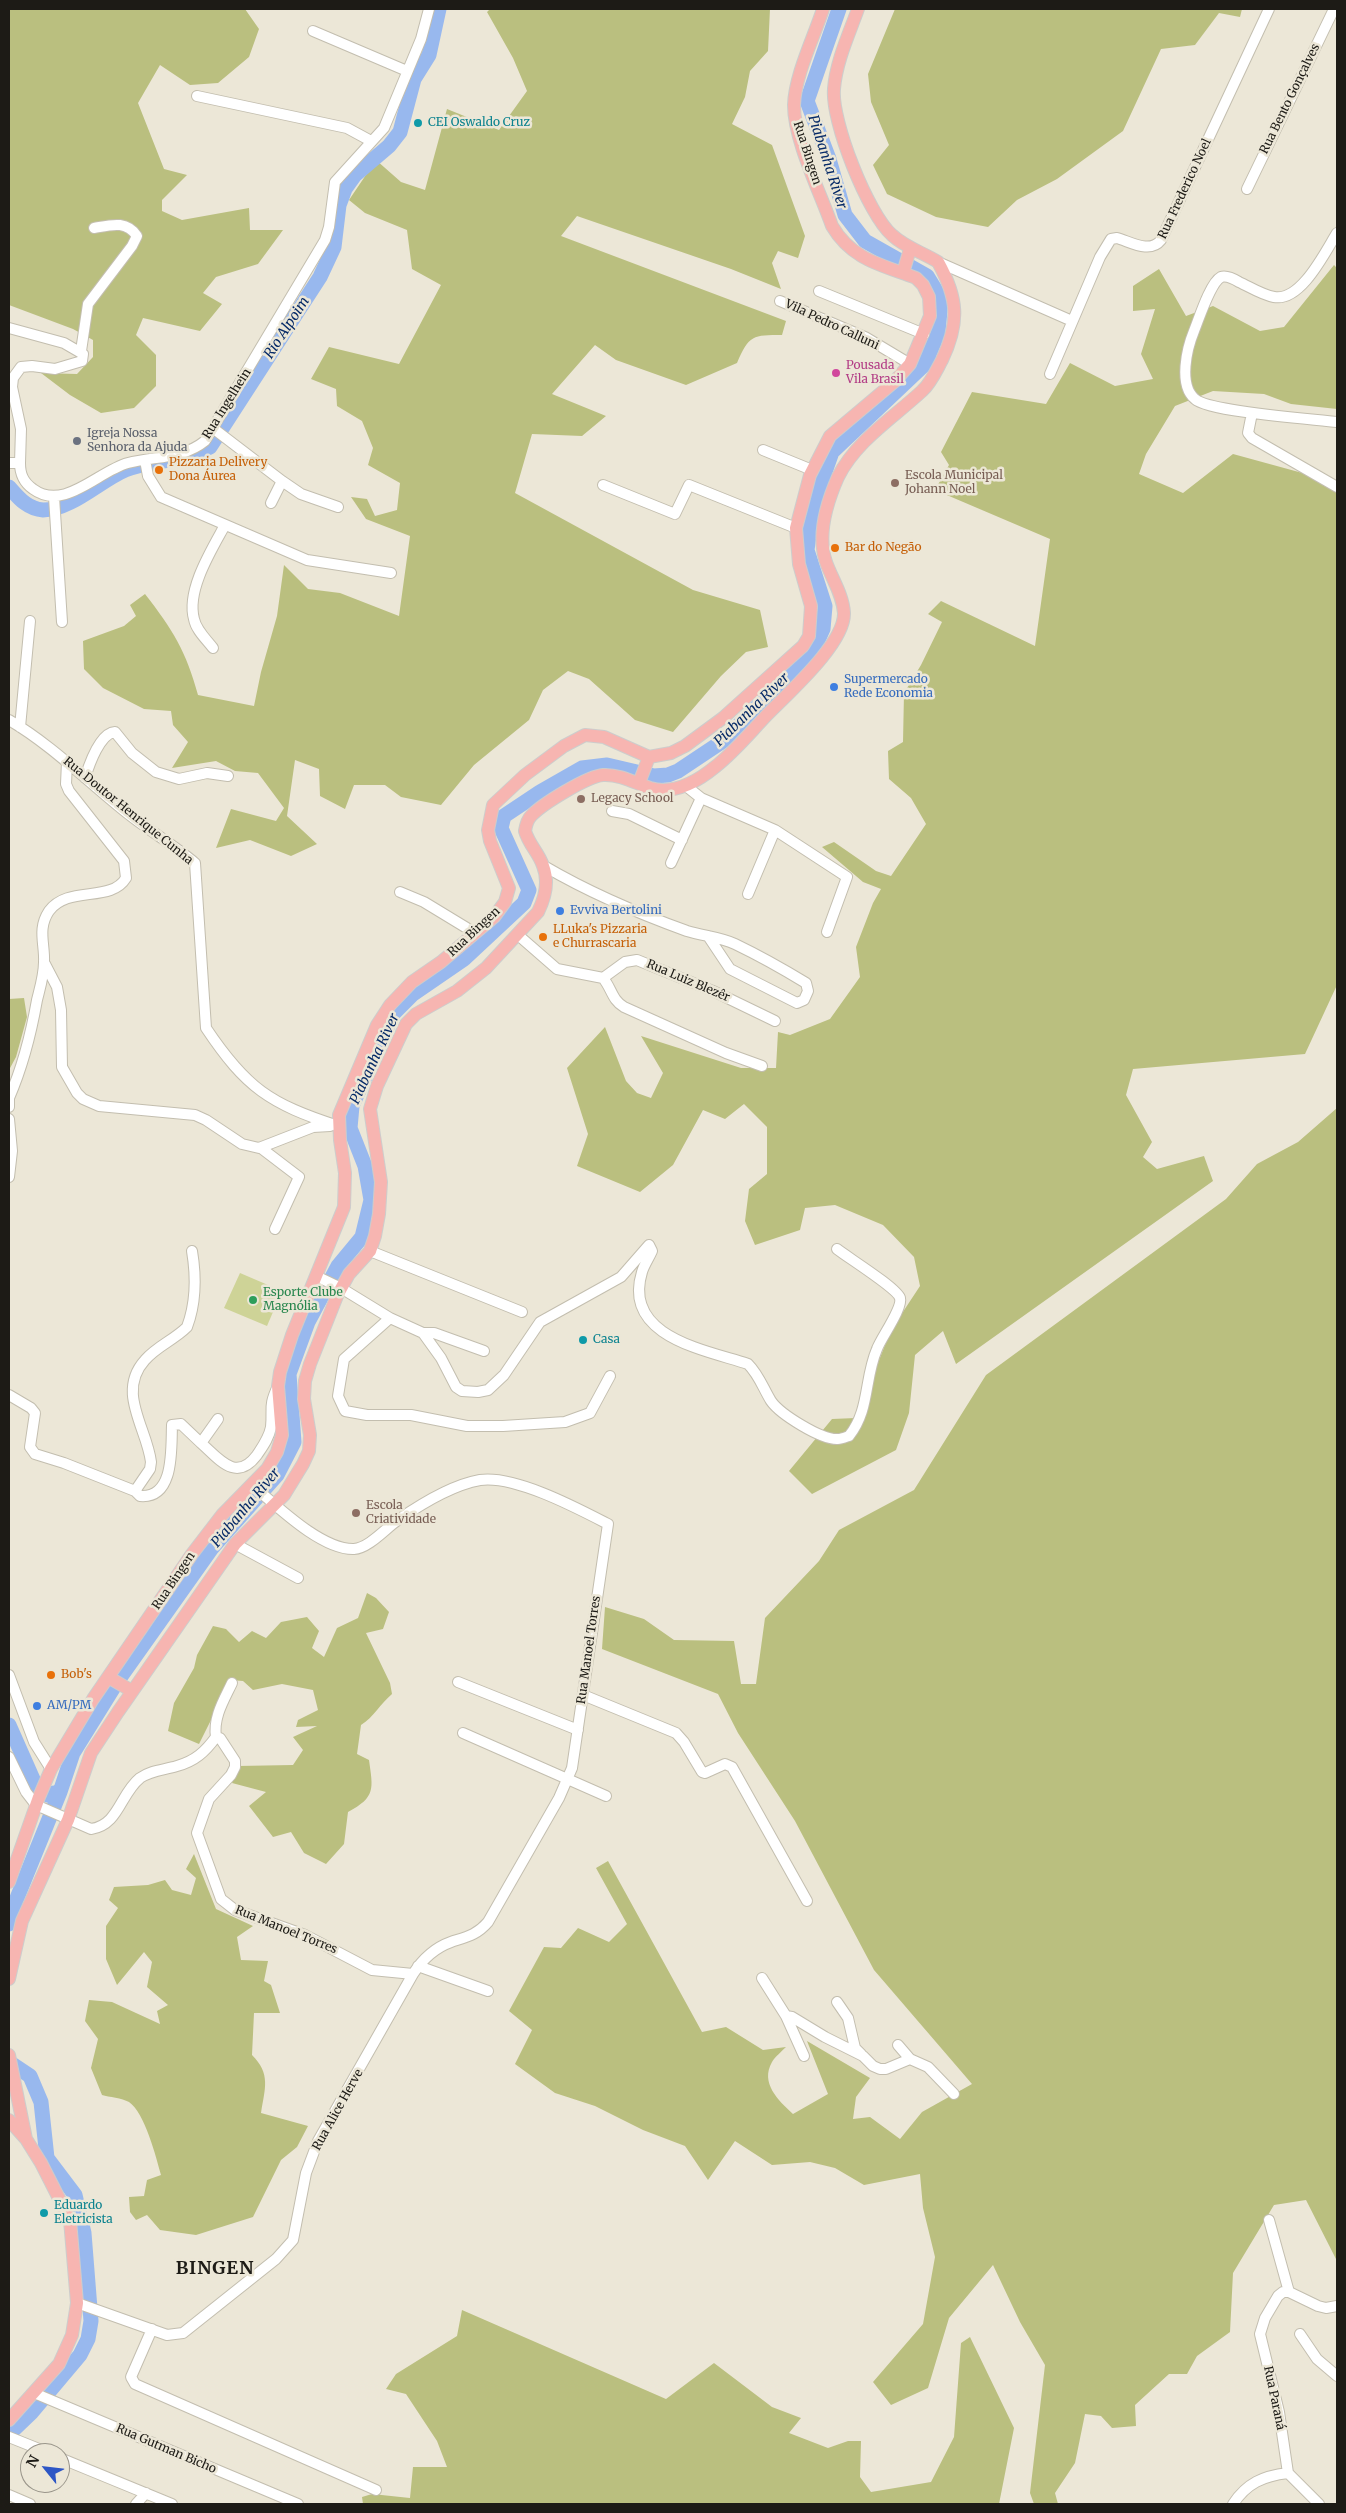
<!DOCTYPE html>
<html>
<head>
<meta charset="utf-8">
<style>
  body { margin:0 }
  #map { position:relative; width:1346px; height:2513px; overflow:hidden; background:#ece7d7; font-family:Merriweather,serif }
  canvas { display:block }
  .frame { position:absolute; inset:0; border:10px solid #1d1b16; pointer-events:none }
  .north { position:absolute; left:20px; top:2443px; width:50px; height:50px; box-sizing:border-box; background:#ece7d7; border:1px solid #99958a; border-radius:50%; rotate:299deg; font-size:14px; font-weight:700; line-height:20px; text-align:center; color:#1d1b16 }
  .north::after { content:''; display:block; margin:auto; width:18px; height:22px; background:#2d56c5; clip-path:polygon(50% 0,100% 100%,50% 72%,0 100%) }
</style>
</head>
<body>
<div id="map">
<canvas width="1346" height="2513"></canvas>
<div class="frame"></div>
<div class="north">N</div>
</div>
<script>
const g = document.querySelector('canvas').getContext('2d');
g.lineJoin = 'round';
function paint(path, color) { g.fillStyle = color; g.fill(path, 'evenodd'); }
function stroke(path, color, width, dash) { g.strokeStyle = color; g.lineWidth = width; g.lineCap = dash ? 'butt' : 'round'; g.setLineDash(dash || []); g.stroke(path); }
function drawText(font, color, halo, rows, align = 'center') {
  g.font = font + ' Merriweather,serif'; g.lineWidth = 5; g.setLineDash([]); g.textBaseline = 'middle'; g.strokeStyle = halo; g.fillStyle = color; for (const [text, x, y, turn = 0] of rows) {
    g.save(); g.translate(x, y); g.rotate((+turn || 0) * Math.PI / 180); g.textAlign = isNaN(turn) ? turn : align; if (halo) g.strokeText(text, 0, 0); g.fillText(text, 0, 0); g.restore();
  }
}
const green = new Path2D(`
  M 240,1273 L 282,1291 L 267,1326 L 224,1308 Z`);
const forest = new Path2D(`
  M 9,9 L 245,9 L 259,29 L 249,57 L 218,83 L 190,85 L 160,65 L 138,103 L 164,169 L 187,175 L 162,200 L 162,211 L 182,220 L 249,208 L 250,230 L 283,230 L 258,264 L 216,277 L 203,293 L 222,304 L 200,331 L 143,318 L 136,335 L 156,355 L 156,386 L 134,408 L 101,413 L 70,395 L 41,373 L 77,374 L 93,357 L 93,340 L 73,329 L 9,305 Z
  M 490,9 L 770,9 L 768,51 L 750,71 L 745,97 L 732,124 L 772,145 L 805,236 L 798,258 L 778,251 L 772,263 L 781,289 L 731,269 L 577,216 L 561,236 L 786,321 L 782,335 C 753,335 749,335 737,363 L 686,385 L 616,360 L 595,345 L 552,394 L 606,416 L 582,436 L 532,434 L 515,493 L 693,590 L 760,610 L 768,647 L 746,652 L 721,676 L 673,732 L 635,720 L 589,679 L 568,671 L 543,690 L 529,720 L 474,765 L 441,805 L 401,797 L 385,785 L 354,785 L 345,809 L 320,796 L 319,769 L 295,760 L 287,816 L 317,844 L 291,856 L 250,840 L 216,848 L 231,809 L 276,821 L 284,808 L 258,773 L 235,771 L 216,761 L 172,768 L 188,742 L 173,725 L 171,711 L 144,709 L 103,688 L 84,669 L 83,641 L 124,626 L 136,616 L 130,605 L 145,594 C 173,630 186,651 198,695 L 254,706 L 261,672 L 277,616 L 284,565 L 308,589 L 340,593 L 399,616 L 410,536 L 366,519 L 351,497 L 367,499 L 375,516 L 397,510 L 400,483 L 368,465 L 373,448 L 362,421 L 337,406 L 336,389 L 311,379 L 329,347 L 399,364 L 441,285 L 412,269 L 407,230 L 365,213 L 349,200 L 376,160 L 401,182 L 425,190 L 447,109 L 499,130 L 527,91 L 513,58 L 487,12 Z
  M 895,9 L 1242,9 L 1240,17 L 1219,13 L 1195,45 L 1161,49 L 1123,131 L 1057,179 L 1017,200 L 988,227 L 936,217 L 887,194 L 873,165 L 889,145 L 871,102 L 868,74 Z
  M 1334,265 L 1337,268 L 1337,409 L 1291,404 L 1264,394 L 1213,391 L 1175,406 L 1146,454 L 1139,474 L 1183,493 L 1233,454 L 1306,474 L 1337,492 L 1337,985 L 1305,1054 L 1133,1069 L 1126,1095 L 1152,1142 L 1143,1157 L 1157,1169 L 1204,1156 L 1213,1181 L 956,1364 L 943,1331 L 915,1355 L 909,1413 L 896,1450 L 812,1494 L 789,1471 L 832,1419 L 856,1418 L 891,1330 L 920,1286 L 914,1257 L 883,1225 L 835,1205 L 805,1208 L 800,1230 L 755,1245 L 745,1221 L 749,1189 L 767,1174 L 767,1127 L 744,1104 L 725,1119 L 703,1110 L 673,1165 L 640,1192 L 577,1166 L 588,1134 L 567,1068 L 605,1027 L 626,1081 L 637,1093 L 651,1098 L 663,1073 L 641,1036 L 741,1068 L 776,1068 L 778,1032 L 790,1035 L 830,1019 L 860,977 L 856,947 L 873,903 L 881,889 L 863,882 L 822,847 L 834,842 L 876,871 L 891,876 L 926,824 L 911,798 L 889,779 L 888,751 L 903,742 L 904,693 L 921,665 L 942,622 L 928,614 L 941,601 L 1035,646 L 1050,539 L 935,490 L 949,465 L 941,452 L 972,392 L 1046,404 L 1070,363 L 1115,386 L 1153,379 L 1141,354 L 1155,309 L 1133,311 L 1133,286 L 1159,269 L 1186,316 L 1213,306 L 1260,331 L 1284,327 Z
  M 24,998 L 27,1017 L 16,1057 L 9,1070 L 9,999 Z
  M 1337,1108 L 1337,2261 L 1306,2200 L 1274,2205 L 1233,2273 L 1230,2332 L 1197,2356 L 1187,2374 L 1169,2374 L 1135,2405 L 1136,2426 L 1112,2428 L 1101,2416 L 1085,2414 L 1075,2463 L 1055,2493 L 1058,2504 L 1034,2504 L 1030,2493 L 1045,2365 L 1020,2322 L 993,2265 L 949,2318 L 928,2388 L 891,2405 L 873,2382 L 923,2324 L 935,2257 L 923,2208 L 920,2174 L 864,2185 L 835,2168 L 810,2162 L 772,2165 L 735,2141 L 708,2180 L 685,2146 L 643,2130 L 595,2106 L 555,2093 L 515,2064 L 532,2030 L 509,2011 L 544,1947 L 561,1948 L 578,1928 L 609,1942 L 627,1924 L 596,1868 L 608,1861 L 702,2032 L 726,2027 L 763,2050 L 786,2047 C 782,2051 775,2057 772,2062 C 760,2083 778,2100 793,2114 L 828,2094 L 807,2041 L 870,2078 L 856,2097 L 853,2119 L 870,2117 L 900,2139 L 922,2112 L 972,2084 L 874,1970 L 795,1821 L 738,1733 L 718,1694 L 602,1649 L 605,1607 L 644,1619 L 674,1640 L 734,1641 L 741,1684 L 756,1684 L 765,1618 L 819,1561 L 839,1530 L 914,1490 L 986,1375 L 1226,1199 L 1257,1164 L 1298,1142 Z
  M 367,1593 L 376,1598 L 389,1612 L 383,1629 L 366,1633 L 390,1683 L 392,1694 C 380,1704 374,1717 361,1725 L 357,1754 L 369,1760 C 373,1789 376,1797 348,1812 L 344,1844 L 326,1864 L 304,1853 L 291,1832 L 273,1837 L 249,1806 L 266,1792 L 232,1783 L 238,1766 L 293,1765 L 303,1750 L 293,1737 L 317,1726 L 296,1727 L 298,1720 L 318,1710 L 313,1690 L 282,1684 L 253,1690 L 243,1681 L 231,1680 L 199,1744 L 168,1731 L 174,1703 L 194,1668 L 197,1655 L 213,1626 L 226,1629 L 239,1642 L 252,1631 L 266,1638 L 281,1622 L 307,1617 L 319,1631 L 312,1648 L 324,1657 L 337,1628 L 358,1618 Z
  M 194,1854 L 216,1909 L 253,1926 L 237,1937 L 241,1960 L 268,1961 L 264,1981 L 271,1985 L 280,2013 L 254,2013 L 252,2055 C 271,2074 265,2088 261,2113 L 308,2126 L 297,2147 L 281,2160 L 253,2217 L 196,2235 L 160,2230 L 147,2215 L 136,2220 L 130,2212 L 129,2197 L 144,2196 L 147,2180 L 161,2175 C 156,2157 145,2113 129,2102 C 122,2098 109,2097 102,2095 L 91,2068 L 98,2039 L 85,2021 L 89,2000 L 112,2002 L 160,2024 L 157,2011 L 168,2005 L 147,1987 L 152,1962 L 144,1952 L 117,1985 L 106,1959 L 106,1926 L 118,1908 L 109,1900 L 114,1887 L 148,1885 L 165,1880 L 172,1890 L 191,1895 L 196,1878 L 186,1869 Z
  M 462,2310 L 666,2399 L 714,2363 L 772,2407 L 801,2418 L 789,2433 L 828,2448 L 848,2441 L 861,2441 L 860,2477 L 871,2492 L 931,2482 L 954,2437 L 961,2343 L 970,2337 L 1014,2428 L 999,2504 L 363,2504 L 362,2497 L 372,2494 L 410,2498 L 413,2467 L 447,2467 L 437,2441 L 406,2394 L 386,2389 L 396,2374 L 457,2336 Z`);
const river = new Path2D(`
  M 9,487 C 18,497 27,509 43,510 C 71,510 101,480 125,470 C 154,459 181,463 210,447 L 320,277 L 334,247 L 339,205 L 345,189 L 355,175 L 389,146 L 400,132 L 414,79 L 429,55 L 439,9
  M 9,1725 L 36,1786 L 47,1795 L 54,1793
  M 9,1924 L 15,1903 L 60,1792 L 73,1753 L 117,1682 L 212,1548 L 277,1475 L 294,1442 L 289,1374 L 308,1322 L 338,1266 L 362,1237 L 371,1200 L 365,1166 L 350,1128 L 352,1106 L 393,1014 L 413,994 L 464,959 L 524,903 L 529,890 L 501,828 L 504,816 L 540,792 L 582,768 L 607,765 L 654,776 L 668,775 L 678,771 L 723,741 L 814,649 L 823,629 L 825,606 L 807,550 L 813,506 L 832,452 L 925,364 L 938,333 L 941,299 L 927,276 L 865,241 L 845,215 L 829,159 L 807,101 L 839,9
  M 9,2062 L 30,2076 L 41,2102 L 47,2158 L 75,2195 L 84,2233 L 91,2321 L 88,2339 L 80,2355 L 32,2412 L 9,2434`);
const minor = new Path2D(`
  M 313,31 L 407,71
  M 197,96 L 347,128 L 371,141
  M 1247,189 L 1334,9
  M 1337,233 C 1325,252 1301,302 1274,297 C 1262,295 1250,287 1239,282 C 1234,279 1227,275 1221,277 C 1210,283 1199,319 1194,331 C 1187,348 1178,385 1195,399 C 1209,412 1313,419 1337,422
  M 938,262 L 1072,321
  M 819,291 L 924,334
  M 780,301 L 865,337 L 910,364
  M 9,328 L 64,343 L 83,354 L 82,361 L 55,369 L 32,366 L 21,367 L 13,378 L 12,387 L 21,429 L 20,463
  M 81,351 L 88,304 L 132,246 L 137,236 C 126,220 111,225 94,228
  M 1050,374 L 1100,257 L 1111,239 L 1117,238 C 1131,242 1150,254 1161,240 L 1269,9
  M 1252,413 L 1248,433 L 1252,438 L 1337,487
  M 214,429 L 282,481 L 271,503
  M 763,450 L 812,470
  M 145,460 L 148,476 L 161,497 L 307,560 L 391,573
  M 9,463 L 20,463 C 20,474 23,482 33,489 C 64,512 98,471 128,463 C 155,456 183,459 205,441 L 325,240 L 329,227 L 335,182 L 384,128 L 421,39 L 429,9
  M 282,481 L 301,494 L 338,507
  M 603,485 L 675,514 L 689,485 L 796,528
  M 54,497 L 62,622
  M 213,648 C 206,639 196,630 194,619 C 186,590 212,549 225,525
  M 9,720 C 50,744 84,778 121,808 C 145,828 171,843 195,863 L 206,1028 C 246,1088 270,1104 338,1126
  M 20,727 L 30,621
  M 85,778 C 89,765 100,733 115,732 L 132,753 L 156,772 L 179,779 L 207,773 L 228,776
  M 686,786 L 701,798 L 775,830 L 847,877 L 827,932
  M 612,811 L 629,814 L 682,840
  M 671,863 L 701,798
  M 544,866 C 590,893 637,913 687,931 C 703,936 720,937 735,944 C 760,956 783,969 806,983 L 808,991 L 804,1000 L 797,1003 L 789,999 L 730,969 L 708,936
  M 400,892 L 424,902 L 475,933
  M 748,894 L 775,830
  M 518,935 L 557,969 L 603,978 C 612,989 612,1000 624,1007 L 726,1053 L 762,1066
  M 45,964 L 57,987 L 61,1010 L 62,1067 L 77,1093 L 83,1099 L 99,1106 L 195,1115 L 206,1120 L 242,1144 L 259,1148 L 313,1127 L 330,1126
  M 603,978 L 625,962 L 637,960 L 713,991 L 775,1021
  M 9,1107 L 9,1098 C 23,1066 31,1034 37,1000 C 40,988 44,975 44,962 C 45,944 37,929 49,911 C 68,885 111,903 126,878 L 124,861 L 69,791 L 66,784 L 67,762
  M 9,1119 L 12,1151 L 9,1177
  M 261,1148 L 299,1177 L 275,1229
  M 370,1251 L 522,1312
  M 316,1276 L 341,1288 L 390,1318 L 423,1333 L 441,1358 L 456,1387 L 462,1391 L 478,1392 L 488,1390 L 504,1375 L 540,1322 L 621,1277 L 649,1245 L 652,1251 C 649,1258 644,1265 642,1272 C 622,1337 706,1350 748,1364 C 759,1375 763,1388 771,1401 C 780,1414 821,1440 838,1439 C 841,1439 846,1437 849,1436 C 870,1410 864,1379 877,1349 C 881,1338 903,1308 900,1298 C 897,1288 847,1257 837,1249
  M 390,1318 L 344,1359 L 338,1396 L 345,1411 L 367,1415 L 411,1415 L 467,1426 L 503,1426 L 565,1422 L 590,1413 L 610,1376
  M 423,1333 L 434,1333 L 484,1351
  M 9,1395 L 31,1408 L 35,1413 L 30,1447 L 35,1454 L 64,1463 L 135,1491 L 140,1496 C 175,1499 171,1448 172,1425 L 181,1424 L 201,1443 L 218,1419
  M 201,1443 C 219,1459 236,1483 257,1455 C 263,1446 269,1438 271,1427 C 273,1407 268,1407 278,1386
  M 135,1491 L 150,1469 L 151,1462 C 147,1428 116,1392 145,1360 C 157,1346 174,1340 187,1327 C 196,1303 196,1275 192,1251
  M 235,1544 L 298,1578
  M 9,1675 L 34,1742 L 51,1769
  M 458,1682 L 578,1730
  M 583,1695 L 676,1733 L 684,1742 L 702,1772 L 705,1773 L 725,1764 L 732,1767 L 807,1901
  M 463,1733 L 606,1796
  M 216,1737 L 220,1738 L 235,1761 L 235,1767 L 231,1775 L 209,1799 L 197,1833 L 221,1899 L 235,1910 L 305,1935 L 372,1970 L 413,1974
  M 216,1737 C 213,1717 224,1700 232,1683
  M 9,1757 L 26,1792 L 36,1805 L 91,1829 C 119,1825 120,1794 140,1778 C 151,1770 164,1770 177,1766 C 195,1761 205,1752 216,1737
  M 418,1966 L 488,1991
  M 762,1978 L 786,2016 L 804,2056
  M 837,2002 L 848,2018 L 855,2048 L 861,2054
  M 786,2016 L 792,2017 L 825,2037 L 863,2056 L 873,2066 L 880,2069 L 886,2069 L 910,2059
  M 898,2045 L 910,2059 L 928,2067 L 954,2094
  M 1269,2220 L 1289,2292
  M 77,2303 L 167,2335 L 183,2333 L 276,2259 L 293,2240 L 306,2173 L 318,2141 L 413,1974 C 422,1960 434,1948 451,1942 C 466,1937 477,1935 488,1922 L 559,1798 L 572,1768 L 608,1524 C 577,1508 515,1475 480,1480 C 452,1485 421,1504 398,1520 C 386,1528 369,1548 354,1549 C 321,1550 276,1505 252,1485
  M 152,2329 L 131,2377 L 135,2384 L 376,2490
  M 1300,2334 L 1317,2359 L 1337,2376
  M 34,2393 L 298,2504
  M 9,2437 L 49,2453
  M 60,2458 L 172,2504
  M 9,2495 L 30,2504
  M 136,2504 L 146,2493
  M 1233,2504 C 1247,2483 1263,2476 1288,2473
  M 1319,2504 L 1288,2473 L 1279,2412 L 1260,2334 L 1265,2318 L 1278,2296 L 1283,2292 L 1289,2292 L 1318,2306 L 1326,2308 L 1337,2306`);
const major = new Path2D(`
  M 903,273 L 910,249
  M 639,783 L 649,757
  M 108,1677 L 132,1691
  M 9,1882 L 39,1797 L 51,1769 L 93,1699 L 192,1554 L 222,1515 L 267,1469 L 277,1452 L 282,1435 L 278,1386 L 280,1372 L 292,1335 L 344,1207 L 345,1173 L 340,1140 L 339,1115 L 377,1025 L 390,1005 L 412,982 L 441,962 L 494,917 L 505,902 L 509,888 L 490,841 L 488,830 L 493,805 L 525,775 L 564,746 L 585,735 L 604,737 L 649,757 L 671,753 L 685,746 L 723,718 L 803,646 L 809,636 L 811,606 L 799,564 L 796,528 L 810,475 L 830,436 L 894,382 L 910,364 L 930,316 L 929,297 L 923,285 L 916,278 C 882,265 852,260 832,226 C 820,192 794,140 794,105 C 795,75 814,37 823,9
  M 9,1979 L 22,1921 L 68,1820 L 91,1753 L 118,1712 L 235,1544 L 284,1495 L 303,1464 L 309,1451 L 310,1435 L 304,1399 L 305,1381 L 310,1364 L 337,1296 L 349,1274 L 370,1251 L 375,1236 L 379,1214 L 381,1182 L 370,1109 L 377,1086 L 406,1024 L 416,1014 L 457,991 L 486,968 L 538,912 C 545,898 549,881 543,866 C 539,853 529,845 525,831 C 526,825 527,820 531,816 C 542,804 588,776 603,775 C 620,774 635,783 650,788 C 674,795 698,781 715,767 C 734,752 748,735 765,717 C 786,695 845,644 844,613 C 843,595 832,579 826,562 C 817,536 827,502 838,477 C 856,441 893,418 922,391 C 931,383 936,371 942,360 C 960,322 958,298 938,262 C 922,252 906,248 892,235 C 868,214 831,121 834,89 C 836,62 849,34 858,9
  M 9,2055 L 26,2139
  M 9,2120 L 26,2139 L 41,2163 L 70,2220 L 77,2303 L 72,2335 L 59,2364 L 9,2420`);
const markers = [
  [418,123,5,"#0f9aa8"],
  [836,373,5,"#d1479c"],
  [77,441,5,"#6b7280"],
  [159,470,5,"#e8710a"],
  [895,483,5,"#8d6e63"],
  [835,548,5,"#e8710a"],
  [834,687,5,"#3f7fe0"],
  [581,799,5,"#8d6e63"],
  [560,911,5,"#3f7fe0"],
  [543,937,5,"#e8710a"],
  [253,1300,5,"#2e9e5b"],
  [583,1340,5,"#0f9aa8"],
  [356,1513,5,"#8d6e63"],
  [51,1675,5,"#e8710a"],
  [37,1706,5,"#3f7fe0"],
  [44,2213,5,"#0f9aa8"]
];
const streetNames = [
  ["Rua Bento Gonçalves",1290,99,-64],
  ["Rua Bingen",807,153,72],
  ["Rua Frederico Noel",1185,189,-65],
  ["Vila Pedro Calluni",832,325,25],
  ["Rua Ingelhein",227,404,-58],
  ["Rua Doutor Henrique Cunha",128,811,39],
  ["Rua Bingen",474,932,-43],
  ["Rua Luiz Blezêr",688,981,23],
  ["Rua Bingen",174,1581,-56],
  ["Rua Manoel Torres",589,1650,-82],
  ["Rua Manoel Torres",286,1930,22],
  ["Rua Alice Herve",338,2110,-61],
  ["Rua Paraná",1274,2398,78],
  ["Rua Gutman Bicho",166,2449,23]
];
const cultureNames = [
  ["CEI Oswaldo Cruz",428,123],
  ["Casa",593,1340],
  ["Eduardo",54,2206],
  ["Eletricista",54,2220]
];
const hotelNames = [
  ["Pousada",846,366],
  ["Vila Brasil",846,380]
];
const worshipNames = [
  ["Igreja Nossa",87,434],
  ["Senhora da Ajuda",87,448]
];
const foodNames = [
  ["Pizzaria Delivery",169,463],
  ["Dona Áurea",169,477],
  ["Bar do Negão",845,548],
  ["LLuka's Pizzaria",553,930],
  ["e Churrascaria",553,944],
  ["Bob's",61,1675]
];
const educationNames = [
  ["Escola Municipal",905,476],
  ["Johann Noel",905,490],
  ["Legacy School",591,799],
  ["Escola",366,1506],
  ["Criatividade",366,1520]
];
const shopNames = [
  ["Supermercado",844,680],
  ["Rede Economia",844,694],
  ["Evviva Bertolini",570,911],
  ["AM/PM",47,1706]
];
const leisureNames = [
  ["Esporte Clube",263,1293],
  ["Magnólia",263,1307]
];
const waterNames = [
  ["Piabanha River",827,162,72],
  ["Rio Alpoim",287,328,-57],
  ["Piabanha River",752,710,-44],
  ["Piabanha River",375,1059,-65],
  ["Piabanha River",246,1508,-50]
];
const districtNames = [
  ["BINGEN",215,2269]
];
paint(green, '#ced397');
paint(forest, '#babf7f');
stroke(river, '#98b8ee', 15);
stroke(minor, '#c3beaf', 12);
stroke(major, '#cdcdcc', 14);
stroke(minor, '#fff', 10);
stroke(major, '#f7b5b1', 12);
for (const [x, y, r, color] of markers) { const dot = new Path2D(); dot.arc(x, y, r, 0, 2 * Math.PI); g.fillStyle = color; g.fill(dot); stroke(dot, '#ece7d7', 2); }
drawText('12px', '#1d1b16', '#ece7d7', streetNames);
drawText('12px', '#0d838f', '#ece7d7', cultureNames, 'left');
drawText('12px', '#b23c85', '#ece7d7', hotelNames, 'left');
drawText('12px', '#5b616d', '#ece7d7', worshipNames, 'left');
drawText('12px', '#c56008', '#ece7d7', foodNames, 'left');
drawText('12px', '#785e54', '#ece7d7', educationNames, 'left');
drawText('12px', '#366cbe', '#ece7d7', shopNames, 'left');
drawText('12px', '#27864d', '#ece7d7', leisureNames, 'left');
drawText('italic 14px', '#062a67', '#ece7d7', waterNames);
g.letterSpacing = '1px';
drawText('bold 18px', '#1d1b16', '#ece7d7', districtNames);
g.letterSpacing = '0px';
</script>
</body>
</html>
